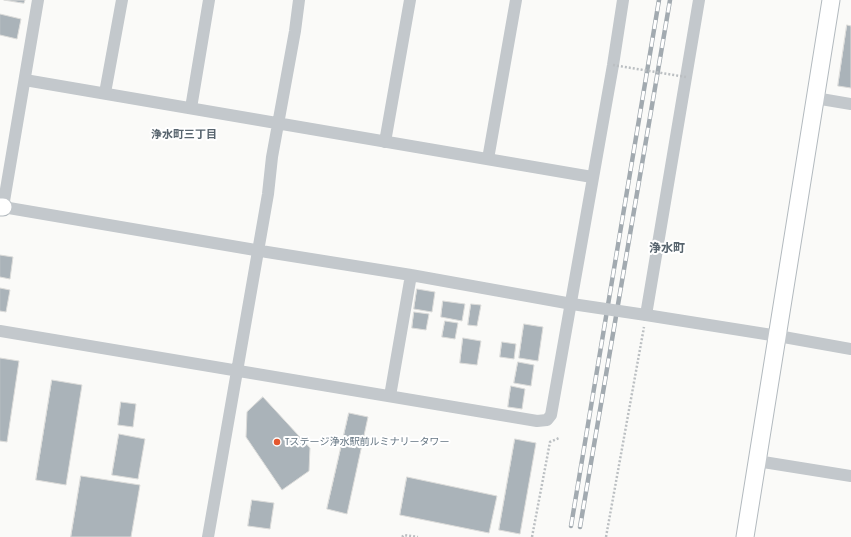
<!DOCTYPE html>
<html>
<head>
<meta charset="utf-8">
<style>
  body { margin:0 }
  canvas { display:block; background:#fafaf8 }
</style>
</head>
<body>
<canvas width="851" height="537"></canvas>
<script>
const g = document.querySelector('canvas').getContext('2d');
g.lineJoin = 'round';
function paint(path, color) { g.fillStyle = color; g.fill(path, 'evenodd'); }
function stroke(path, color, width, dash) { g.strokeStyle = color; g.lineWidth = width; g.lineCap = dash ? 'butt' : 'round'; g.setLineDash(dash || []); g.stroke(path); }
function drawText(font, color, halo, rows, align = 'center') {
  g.font = font + ' "Asap Condensed","Noto Sans JP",sans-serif'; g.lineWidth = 4; g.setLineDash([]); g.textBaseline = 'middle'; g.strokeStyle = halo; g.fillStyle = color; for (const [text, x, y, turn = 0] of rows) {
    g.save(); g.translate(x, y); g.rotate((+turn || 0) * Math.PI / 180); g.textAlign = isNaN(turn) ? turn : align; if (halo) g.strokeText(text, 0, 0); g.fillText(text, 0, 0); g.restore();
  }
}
const building = new Path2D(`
  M 4,0 L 25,0 L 24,3 Z
  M 0,14 L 21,19 L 17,39 L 0,35 Z
  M 847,25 L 851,26 L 851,88 L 838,86 Z
  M 0,255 L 13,257 L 10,279 L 0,277 Z
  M 0,288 L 10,290 L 6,312 L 0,311 Z
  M 417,289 L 435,292 L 432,312 L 414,309 Z
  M 443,301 L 465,304 L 462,321 L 441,317 Z
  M 471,304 L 481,305 L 477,326 L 468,325 Z
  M 414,312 L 429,314 L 426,330 L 412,328 Z
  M 445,321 L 458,323 L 455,339 L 442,337 Z
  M 524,324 L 543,327 L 538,361 L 519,358 Z
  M 463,338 L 481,341 L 477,365 L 460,363 Z
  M 502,342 L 516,344 L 514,359 L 500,357 Z
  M 0,358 L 19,361 L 7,442 L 0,441 Z
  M 518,362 L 534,365 L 531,386 L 514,383 Z
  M 52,380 L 82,385 L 66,485 L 36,480 Z
  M 511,386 L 525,389 L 522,409 L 508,407 Z
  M 263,397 L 310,448 L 309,471 L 282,490 L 246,437 L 247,412 Z
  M 121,402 L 136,404 L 133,427 L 118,425 Z
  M 349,413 L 368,417 L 347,514 L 327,509 Z
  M 119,434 L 145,439 L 138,479 L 112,475 Z
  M 515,439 L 536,443 L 520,534 L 499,530 Z
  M 81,476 L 140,485 L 131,537 L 71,537 Z
  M 407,477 L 497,496 L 489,533 L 400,515 Z
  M 252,500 L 274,503 L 270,529 L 248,526 Z`);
const path = new Path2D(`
  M 402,537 L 404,535 L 418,537
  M 532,537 L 550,442 L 559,438
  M 606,537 L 644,327`);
const street = new Path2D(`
  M 38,0 L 3,207 L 267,252 L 411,275 L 572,304
  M 699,0 L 646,315 L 778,336 L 851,349
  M 25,80 L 592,177
  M 105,93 L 122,0
  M 815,98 L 851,104
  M 191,108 L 209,0
  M 385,142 L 410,0
  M 488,159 L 516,0
  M 0,331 L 537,421 L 547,420 L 551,415 L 613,65 L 623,0
  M 390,396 L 411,275
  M 757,461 L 851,476
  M 208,537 L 268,194 L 272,157 L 295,31 L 299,0`);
const secondary = new Path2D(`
  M 0,207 L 3,207
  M 745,537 C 775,358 801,179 831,0`);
const rail = new Path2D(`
  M 571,526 L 659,0
  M 580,527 L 670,0`);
const pathBridge = new Path2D(`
  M 613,65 L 686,77`);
const streetBridge = new Path2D(`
  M 572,304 L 646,315`);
const markers = [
  [277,442,4,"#e4572e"]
];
const poiNames = [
  ["Tステージ浄水駅前ルミナリータワー",285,442]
];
const neighbourhoodNames = [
  ["浄水町三丁目",184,135]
];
const quarterNames = [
  ["浄水町",667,248]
];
paint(building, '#aab3b9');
stroke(building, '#dcdcda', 1);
stroke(secondary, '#b3babf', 19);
stroke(path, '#bbbfc2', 2.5, [2, 2]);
stroke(street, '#c3c8cc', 12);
stroke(secondary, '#fff', 17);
stroke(rail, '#a2aab0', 4.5);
stroke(rail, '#fff', 3, [9]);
stroke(pathBridge, '#bbbfc2', 2.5, [2, 2]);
stroke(streetBridge, '#c3c8cc', 12);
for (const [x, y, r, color] of markers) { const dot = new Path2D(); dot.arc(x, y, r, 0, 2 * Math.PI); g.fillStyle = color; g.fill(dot); stroke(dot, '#fff', 1.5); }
drawText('10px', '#657683', '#fff', poiNames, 'left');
drawText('bold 11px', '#57646e', '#fff', neighbourhoodNames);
drawText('bold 12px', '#57646e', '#fff', quarterNames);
</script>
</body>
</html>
